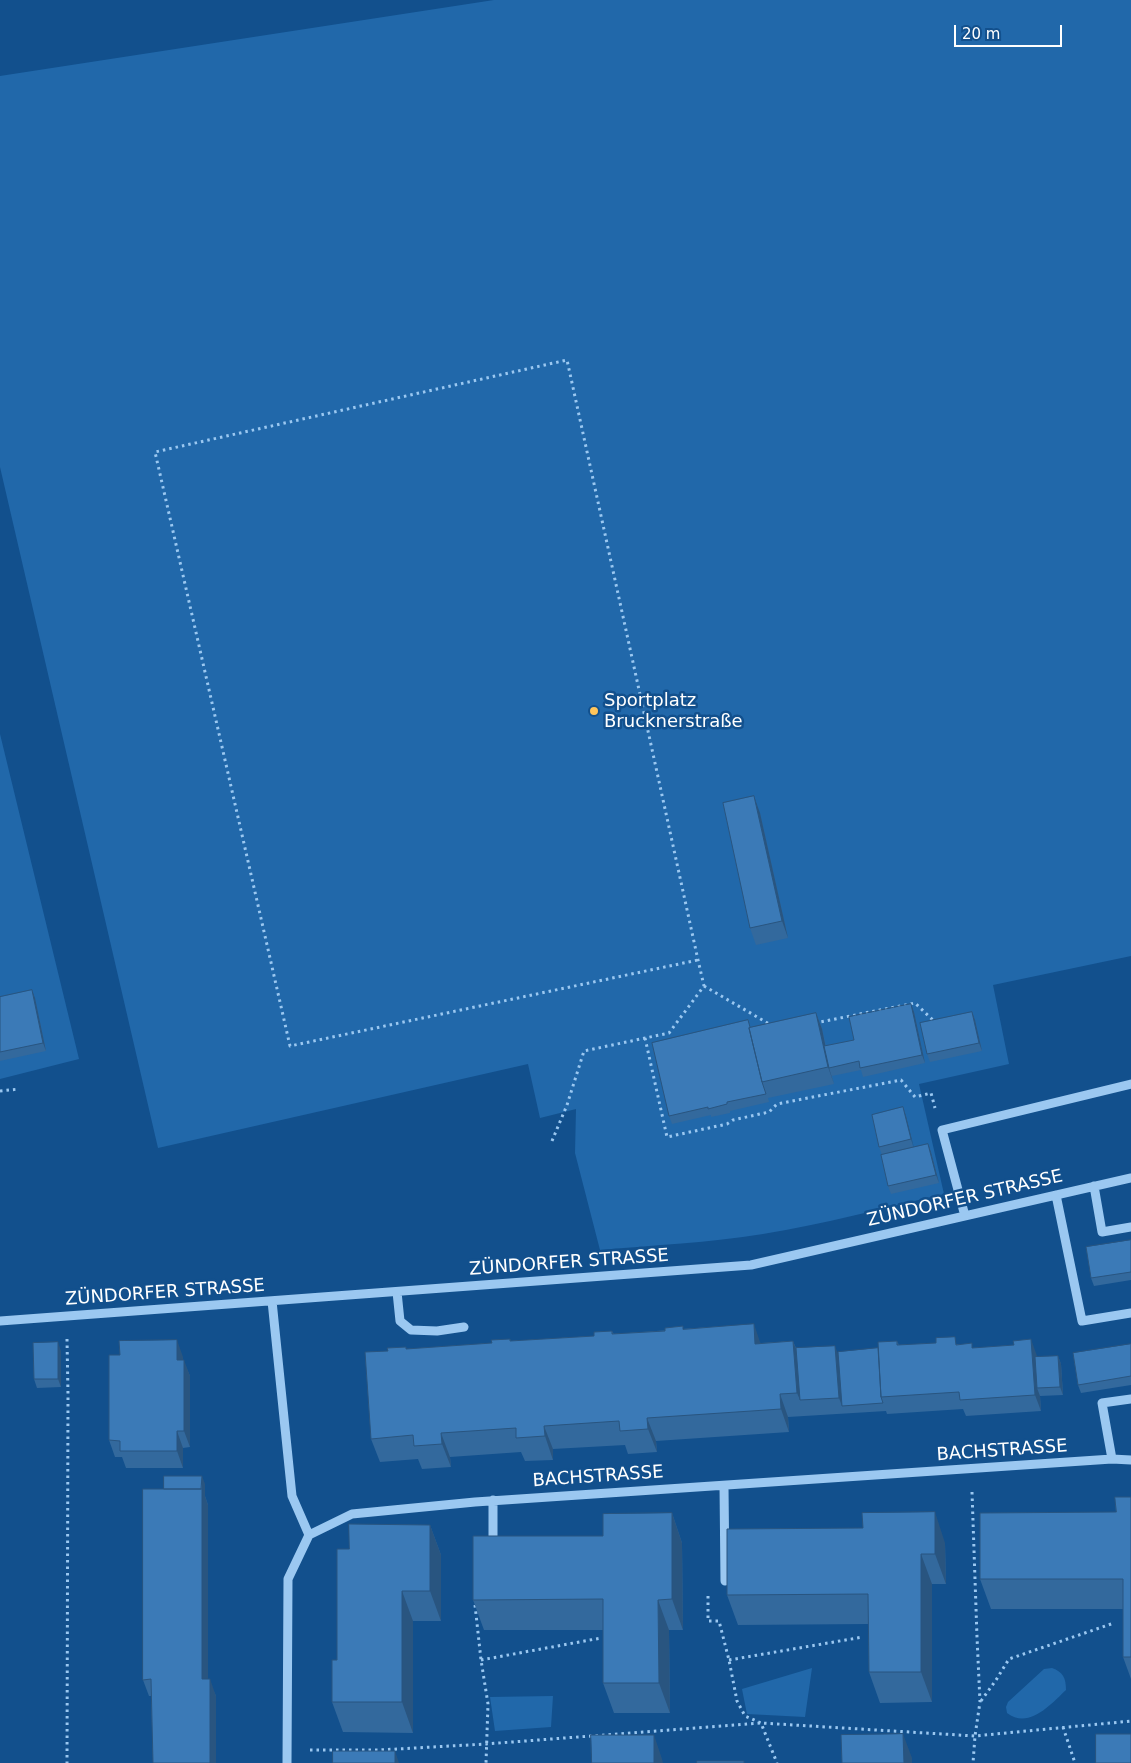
<!DOCTYPE html>
<html>
<head>
<meta charset="utf-8">
<style>
  body { margin:0 }
  #map { position:relative; width:1131px; height:1763px; overflow:hidden; background:#12508d; font-family:"DejaVu Sans",sans-serif }
  canvas { display:block }
  .scale { position:absolute; left:954px; top:25px; width:108px; height:22px; box-sizing:border-box; border:2px solid #fff; border-top:0; padding-left:6px; font-size:15px; line-height:18px; white-space:nowrap; color:#fff; -webkit-text-stroke:4px #12508d; paint-order:stroke }
</style>
</head>
<body>
<div id="map">
<canvas width="1131" height="1763"></canvas>
<div class="scale">20 m</div>
</div>
<script>
const g = document.querySelector('canvas').getContext('2d');
g.lineJoin = 'round';
function paint(path, color) { g.fillStyle = color; g.fill(path, 'evenodd'); }
function stroke(path, color, width, dash) { g.strokeStyle = color; g.lineWidth = width; g.lineCap = dash ? 'butt' : 'round'; g.setLineDash(dash || []); g.stroke(path); }
function drawText(font, color, halo, rows, align = 'center') {
  g.font = font + ' "DejaVu Sans",sans-serif'; g.lineWidth = 5; g.setLineDash([]); g.textBaseline = 'middle'; g.strokeStyle = halo; g.fillStyle = color; for (const [text, x, y, turn = 0] of rows) {
    g.save(); g.translate(x, y); g.rotate((+turn || 0) * Math.PI / 180); g.textAlign = isNaN(turn) ? turn : align; if (halo) g.strokeText(text, 0, 0); g.fillText(text, 0, 0); g.restore();
  }
}
const green = new Path2D(`
  M 494,0 L 1131,0 L 1131,956 L 993,985 L 1009,1064 L 919,1084 L 944,1194 C 884,1208 824,1224 763,1234 C 709,1243 654,1245 600,1250 L 575,1153 L 576,1109 L 540,1118 L 528,1064 L 158,1148 L 0,467 L 0,76 Z
  M 0,734 L 79,1059 L 0,1079 Z
  M 812,1668 L 805,1717 L 747,1714 L 742,1689 Z
  M 1052,1668 C 1063,1672 1066,1678 1066,1690 C 1051,1704 1029,1730 1007,1713 L 1006,1707 L 1008,1702 L 1044,1669 Z
  M 553,1696 L 551,1727 L 495,1731 L 490,1697 Z`);
const path = new Path2D(`
  M 704,986 L 771,1025
  M 815,1023 L 915,1003 L 935,1022 L 937,1021
  M 645,1038 L 667,1137 L 727,1124 L 733,1120 L 769,1112 L 777,1104 L 901,1080 L 915,1097 L 931,1093 L 935,1108
  M 0,1091 L 19,1089
  M 552,1141 L 567,1105 L 584,1051 L 669,1033 L 704,986 L 698,960 L 567,360 L 155,452 L 290,1046 L 698,960
  M 67,1339 L 68,1395 L 67,1763
  M 972,1492 L 977,1637 L 980,1702 L 975,1736 L 973,1763
  M 708,1596 L 708,1621 L 719,1621 L 729,1660 L 737,1701 L 745,1716 L 761,1723 L 777,1763
  M 475,1605 L 481,1660 L 488,1704 L 486,1763
  M 481,1660 L 601,1638
  M 729,1660 L 863,1637
  M 981,1701 L 996,1680 L 1009,1659 L 1114,1623
  M 1063,1727 L 1075,1763
  M 310,1750 L 379,1750 L 486,1744 L 761,1723 L 975,1736 L 1131,1721`);
const minor = new Path2D(`
  M 1094,1186 L 1102,1232 L 1131,1227
  M 1056,1195 L 1082,1321 L 1131,1313
  M 965,1216 L 942,1130 L 1131,1084
  M 397,1292 L 400,1321 L 411,1330 L 437,1331 L 464,1327
  M 272,1301 L 292,1496 L 309,1535
  M 0,1321 L 751,1265 L 1131,1178
  M 1112,1459 L 1102,1403 L 1131,1399
  M 724,1486 L 725,1581
  M 493,1500 L 493,1548
  M 309,1535 L 352,1514 L 475,1502 L 1112,1459 L 1131,1460
  M 287,1763 L 288,1579 L 309,1535`);
const wall = new Path2D(`
  M 760,813 L 788,938 L 756,945 L 750,928 Z
  M 0,997 L 35,998 L 46,1051 L 0,1061 Z
  M 914,1012 L 925,1063 L 863,1077 L 861,1070 L 832,1076 L 834,1084 L 768,1098 L 769,1102 L 730,1111 L 730,1113 L 711,1117 L 711,1115 L 672,1124 L 669,1116 L 751,1027 L 816,1013 L 822,1029 L 826,1046 L 854,1040 Z
  M 972,1012 L 975,1020 L 982,1051 L 930,1062 L 927,1054 Z
  M 906,1116 L 913,1147 L 928,1144 L 931,1152 L 939,1183 L 891,1194 L 888,1186 L 882,1155 L 879,1147 Z
  M 1131,1240 L 1131,1280 L 1094,1286 L 1091,1278 Z
  M 684,1329 L 761,1343 L 793,1341 L 796,1348 L 838,1354 L 878,1348 L 897,1341 L 899,1345 L 958,1344 L 973,1348 L 1037,1356 L 1037,1357 L 1058,1356 L 1061,1364 L 1063,1395 L 1040,1396 L 1041,1411 L 966,1416 L 963,1409 L 887,1414 L 886,1411 L 788,1417 L 789,1432 L 656,1441 L 657,1452 L 628,1454 L 625,1445 L 553,1449 L 553,1460 L 525,1461 L 521,1452 L 450,1457 L 451,1467 L 422,1469 L 418,1459 L 380,1462 L 371,1439 L 388,1351 L 492,1343 L 510,1339 L 511,1341 L 594,1336 L 612,1331 L 614,1334 Z
  M 1131,1344 L 1131,1385 L 1081,1393 L 1078,1385 Z
  M 61,1351 L 61,1387 L 37,1388 L 34,1379 Z
  M 183,1357 L 183,1360 L 190,1376 L 190,1447 L 183,1448 L 183,1468 L 126,1468 L 122,1457 L 115,1457 L 109,1440 Z
  M 205,1484 L 205,1496 L 208,1505 L 208,1679 L 216,1696 L 216,1763 L 153,1763 L 151,1696 L 149,1696 L 143,1680 L 164,1489 Z
  M 1131,1497 L 1131,1679 L 1123,1657 L 1123,1609 L 991,1609 L 980,1579 L 1116,1512 Z
  M 672,1513 L 682,1543 L 683,1630 L 669,1630 L 670,1713 L 614,1713 L 603,1683 L 603,1630 L 484,1630 L 473,1600 L 603,1536 Z
  M 430,1525 L 441,1555 L 441,1621 L 413,1621 L 413,1733 L 343,1732 L 332,1702 L 349,1549 Z
  M 945,1543 L 946,1584 L 932,1584 L 932,1702 L 880,1703 L 869,1672 L 869,1624 L 738,1625 L 727,1595 Z`);
const shadedWall = new Path2D(`
  M 754,796 L 760,813 L 788,938 L 782,921 Z
  M 32,990 L 35,998 L 46,1051 L 43,1043 Z
  M 911,1004 L 914,1012 L 925,1063 L 922,1055 Z
  M 972,1012 L 975,1020 L 982,1051 L 979,1043 Z
  M 816,1013 L 822,1029 L 830,1068 L 829,1068 L 834,1084 L 828,1067 Z
  M 903,1107 L 906,1116 L 914,1148 L 911,1139 Z
  M 928,1144 L 931,1152 L 939,1183 L 936,1175 Z
  M 754,1324 L 762,1348 L 755,1344 Z
  M 1031,1339 L 1037,1356 L 1039,1388 L 1037,1388 L 1040,1396 L 1041,1411 L 1035,1395 Z
  M 177,1340 L 183,1357 L 183,1376 L 177,1360 Z
  M 793,1341 L 802,1365 L 800,1400 L 797,1393 Z
  M 58,1342 L 61,1351 L 61,1387 L 58,1379 Z
  M 835,1346 L 841,1362 L 842,1406 L 839,1398 Z
  M 1058,1356 L 1061,1364 L 1063,1395 L 1060,1387 Z
  M 184,1360 L 190,1376 L 190,1447 L 184,1431 Z
  M 780,1394 L 788,1417 L 789,1432 L 781,1409 Z
  M 647,1418 L 656,1441 L 657,1452 L 648,1429 Z
  M 544,1426 L 553,1449 L 553,1460 L 545,1436 Z
  M 177,1431 L 183,1448 L 183,1468 L 177,1451 Z
  M 441,1433 L 450,1457 L 451,1467 L 442,1444 Z
  M 202,1476 L 205,1484 L 205,1496 L 208,1505 L 208,1695 L 202,1679 Z
  M 935,1512 L 945,1543 L 946,1584 L 935,1554 Z
  M 672,1513 L 682,1543 L 683,1630 L 672,1599 Z
  M 430,1525 L 441,1555 L 441,1621 L 430,1591 Z
  M 921,1554 L 932,1584 L 932,1702 L 921,1672 Z
  M 402,1591 L 413,1621 L 413,1733 L 402,1702 Z
  M 658,1600 L 669,1630 L 670,1713 L 659,1683 Z
  M 210,1679 L 216,1696 L 216,1763 L 210,1763 Z
  M 903,1734 L 912,1758 L 912,1763 L 904,1763 Z
  M 654,1735 L 662,1759 L 663,1763 L 654,1763 Z
  M 395,1751 L 399,1763 L 395,1763 Z`);
const building = new Path2D(`
  M 754,796 L 782,921 L 750,928 L 723,803 Z
  M 32,990 L 43,1043 L 0,1052 L 0,997 Z
  M 911,1004 L 922,1055 L 860,1068 L 859,1061 L 829,1068 L 824,1046 L 854,1040 L 849,1017 Z
  M 972,1012 L 979,1043 L 927,1054 L 920,1023 Z
  M 816,1013 L 828,1067 L 762,1082 L 749,1028 Z
  M 748,1020 L 750,1027 L 749,1028 L 762,1082 L 766,1094 L 727,1102 L 727,1104 L 708,1109 L 708,1107 L 669,1116 L 652,1043 Z
  M 903,1107 L 911,1139 L 879,1147 L 872,1115 Z
  M 928,1144 L 936,1175 L 888,1186 L 881,1155 Z
  M 1131,1240 L 1131,1272 L 1091,1278 L 1086,1247 Z
  M 754,1324 L 755,1344 L 793,1341 L 797,1393 L 780,1394 L 781,1409 L 647,1418 L 648,1429 L 620,1431 L 619,1421 L 544,1426 L 545,1436 L 516,1438 L 516,1428 L 441,1433 L 442,1444 L 414,1446 L 413,1435 L 371,1439 L 365,1352 L 388,1351 L 387,1348 L 406,1347 L 406,1349 L 492,1343 L 491,1340 L 510,1339 L 510,1341 L 594,1336 L 594,1332 L 612,1331 L 612,1334 L 665,1331 L 665,1328 L 683,1326 L 683,1329 Z
  M 955,1337 L 956,1345 L 972,1343 L 972,1348 L 1014,1345 L 1013,1341 L 1031,1339 L 1035,1395 L 960,1400 L 959,1392 L 881,1397 L 878,1342 L 897,1341 L 897,1345 L 936,1343 L 936,1338 Z
  M 177,1340 L 177,1360 L 184,1360 L 184,1431 L 177,1431 L 177,1451 L 120,1451 L 120,1441 L 109,1440 L 109,1355 L 120,1355 L 119,1341 Z
  M 58,1342 L 58,1379 L 34,1379 L 33,1343 Z
  M 1131,1344 L 1131,1376 L 1078,1385 L 1073,1353 Z
  M 835,1346 L 839,1398 L 800,1400 L 796,1348 Z
  M 878,1348 L 881,1397 L 883,1403 L 842,1406 L 838,1352 Z
  M 1058,1356 L 1060,1387 L 1037,1388 L 1035,1357 Z
  M 164,1476 L 202,1476 L 201,1489 L 164,1489 Z
  M 143,1489 L 202,1489 L 202,1679 L 210,1679 L 210,1763 L 153,1763 L 151,1679 L 143,1680 Z
  M 1115,1497 L 1131,1497 L 1131,1657 L 1123,1657 L 1123,1579 L 980,1579 L 980,1513 L 1116,1512 Z
  M 935,1512 L 935,1554 L 921,1554 L 921,1672 L 869,1672 L 868,1594 L 727,1595 L 727,1529 L 863,1528 L 862,1513 Z
  M 672,1513 L 672,1599 L 658,1600 L 659,1683 L 603,1683 L 603,1599 L 473,1600 L 473,1536 L 603,1536 L 603,1514 Z
  M 349,1524 L 430,1525 L 430,1591 L 402,1591 L 402,1702 L 332,1702 L 332,1660 L 337,1660 L 337,1549 L 349,1549 Z
  M 903,1734 L 904,1763 L 842,1763 L 841,1735 Z
  M 1096,1734 L 1131,1734 L 1131,1763 L 1096,1763 Z
  M 591,1735 L 654,1735 L 654,1763 L 592,1763 Z
  M 333,1751 L 395,1751 L 395,1763 L 333,1763 Z
  M 697,1761 L 744,1761 L 744,1763 L 697,1763 Z`);
const markers = [
  [594,711,5,"#ffc55b"]
];
const poiNames = [
  ["Sportplatz",604,701],
  ["Brucknerstraße",604,722]
];
const streetNames = [
  ["ZÜNDORFER STRASSE",965,1199,-13],
  ["ZÜNDORFER STRASSE",569,1263,-4],
  ["ZÜNDORFER STRASSE",165,1293,-4],
  ["BACHSTRASSE",1002,1451,-4],
  ["BACHSTRASSE",598,1477,-4]
];
paint(green, '#2168aa');
stroke(path, '#9bc8f1', 3, [2.5, 4]);
stroke(minor, '#9bc8f1', 9);
paint(wall, '#33699d');
paint(shadedWall, '#295580');
paint(building, '#3b7ab7');
stroke(building, '#295580', 1);
for (const [x, y, r, color] of markers) { const dot = new Path2D(); dot.arc(x, y, r, 0, 2 * Math.PI); g.fillStyle = color; g.fill(dot); stroke(dot, '#12508d', 2); }
drawText('18px', '#fff', '#12508d', poiNames, 'left');
drawText('18px', '#fff', '#12508d', streetNames);
</script>
</body>
</html>
